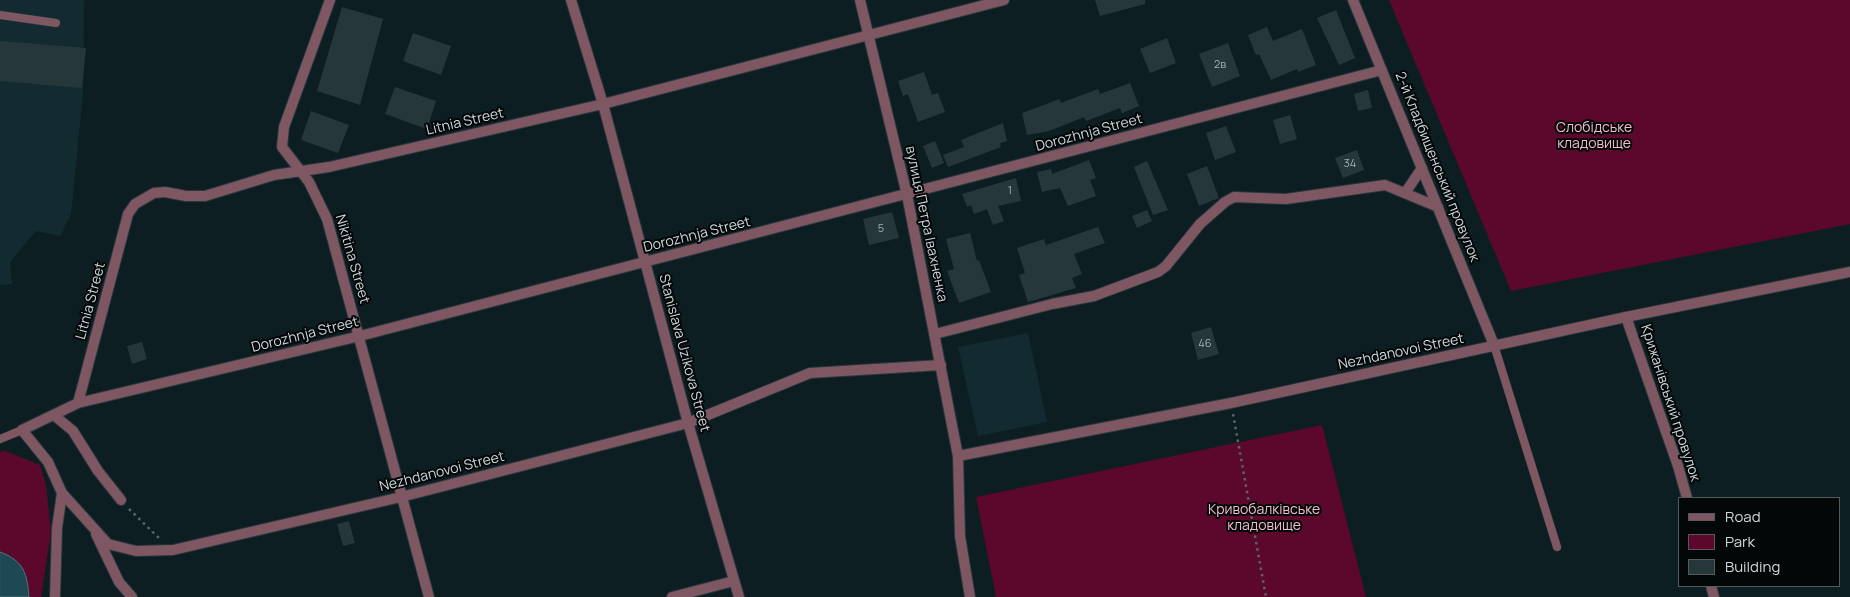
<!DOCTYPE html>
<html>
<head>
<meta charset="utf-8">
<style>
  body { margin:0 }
  #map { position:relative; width:1850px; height:597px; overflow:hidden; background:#0d1e22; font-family:Manrope,sans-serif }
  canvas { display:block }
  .legend { position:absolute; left:1678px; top:497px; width:162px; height:90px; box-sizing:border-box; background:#030708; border:1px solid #555b5d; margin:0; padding:6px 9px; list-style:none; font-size:15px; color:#cfd9dc }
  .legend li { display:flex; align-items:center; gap:10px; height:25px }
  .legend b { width:25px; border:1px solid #555b5d }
</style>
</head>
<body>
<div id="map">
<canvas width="1850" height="597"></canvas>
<ul class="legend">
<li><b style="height:6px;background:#7f5762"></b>Road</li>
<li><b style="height:14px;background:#5b082c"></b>Park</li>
<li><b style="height:14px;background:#26373b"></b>Building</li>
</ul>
</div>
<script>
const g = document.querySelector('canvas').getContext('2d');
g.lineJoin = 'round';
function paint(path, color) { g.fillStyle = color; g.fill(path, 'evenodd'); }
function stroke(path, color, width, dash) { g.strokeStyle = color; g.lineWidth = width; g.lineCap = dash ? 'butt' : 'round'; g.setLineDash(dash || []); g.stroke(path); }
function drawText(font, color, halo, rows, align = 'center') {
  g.font = font + ' Manrope,sans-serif'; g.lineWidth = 4; g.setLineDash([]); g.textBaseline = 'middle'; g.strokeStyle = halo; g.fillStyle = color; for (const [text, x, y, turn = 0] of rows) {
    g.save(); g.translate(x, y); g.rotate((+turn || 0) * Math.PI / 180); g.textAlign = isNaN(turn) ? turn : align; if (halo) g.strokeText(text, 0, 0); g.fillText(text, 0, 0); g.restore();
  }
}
const built = new Path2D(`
  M 0,0 L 84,0 L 83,93 L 71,214 L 60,236 L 36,231 L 10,262 L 12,284 L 0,285 Z
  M 1028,333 L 1047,422 L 978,436 L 958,347 Z`);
const green = new Path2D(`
  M 1389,0 L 1850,0 L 1850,224 L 1511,291 Z
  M 1322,425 L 1366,597 L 996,597 L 976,497 Z
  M 3,450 L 40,465 L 46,485 L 51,532 L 41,597 L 0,597 L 0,453 Z`);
const water = new Path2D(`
  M 0,552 C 24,561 27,573 29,597 L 0,597 Z`);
const building = new Path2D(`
  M 1095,0 L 1145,0 L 1145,4 L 1100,16 Z
  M 342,7 L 383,19 L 360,105 L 317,91 Z
  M 1336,10 L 1355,58 L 1339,65 L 1317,18 Z
  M 1267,27 L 1273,41 L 1302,29 L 1316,65 L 1298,72 L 1297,69 L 1271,80 L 1259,54 L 1256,55 L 1248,35 Z
  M 413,33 L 451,46 L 441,75 L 403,61 Z
  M 1167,38 L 1176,63 L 1150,73 L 1140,49 Z
  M 0,41 L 86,48 L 82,88 L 0,81 Z
  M 1228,43 L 1240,76 L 1212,87 L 1199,54 Z
  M 924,72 L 932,95 L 938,93 L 945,112 L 918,122 L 908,94 L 903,96 L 898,81 Z
  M 1130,83 L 1139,106 L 1122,113 L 1120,108 L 1086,121 L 1084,117 L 1049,131 L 1027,135 L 1022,113 L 1060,99 L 1061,103 L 1098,89 L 1100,94 Z
  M 395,87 L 436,101 L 427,129 L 385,114 Z
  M 1368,90 L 1372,108 L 1358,111 L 1354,94 Z
  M 311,111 L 349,125 L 338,153 L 301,140 Z
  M 1290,115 L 1297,139 L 1280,144 L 1273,120 Z
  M 1003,123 L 1007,141 L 1000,143 L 1001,147 L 948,167 L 943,155 L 964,147 L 961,140 Z
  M 1226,126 L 1236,152 L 1215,160 L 1206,133 Z
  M 935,141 L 944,163 L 932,168 L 923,146 Z
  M 1357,150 L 1364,170 L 1343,178 L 1335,158 Z
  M 1089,160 L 1096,178 L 1090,180 L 1096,196 L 1068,206 L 1060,188 L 1042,192 L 1037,172 L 1051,169 L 1052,174 Z
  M 1147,161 L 1168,210 L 1153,215 L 1134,167 Z
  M 1207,166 L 1219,198 L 1199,206 L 1187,174 Z
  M 1016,178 L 1021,201 L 998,206 L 1004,221 L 993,225 L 987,209 L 974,214 L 971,205 L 967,207 L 962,194 Z
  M 1147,210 L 1152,221 L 1137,228 L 1132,216 Z
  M 892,212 L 899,238 L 869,245 L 863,219 Z
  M 1098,227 L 1105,243 L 1074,254 L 1082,274 L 1072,278 L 1076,288 L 1028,302 L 1019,275 L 1025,273 L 1017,248 L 1044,239 L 1046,245 Z
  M 970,233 L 977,261 L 979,260 L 991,292 L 959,303 L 947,271 L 954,269 L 946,239 Z
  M 1211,327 L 1219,354 L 1198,360 L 1191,333 Z
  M 142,342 L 147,359 L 132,364 L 127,346 Z
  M 349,521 L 355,543 L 343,546 L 337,524 Z`);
const path = new Path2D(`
  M 1233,414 L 1266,597
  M 129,509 L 159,538`);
const service = new Path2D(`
  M 0,15 L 56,23
  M 1494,345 L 1557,547
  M 0,439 L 22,430`);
const minor = new Path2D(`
  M 330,0 L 284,127 L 282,147 L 309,182 L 327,219 L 429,597
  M 571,0 L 603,104 L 688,423 L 739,597
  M 1353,0 L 1494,345
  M 1405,193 L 1422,168
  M 1626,317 L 1678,466 L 1687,498
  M 935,334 L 1052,304 L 1094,296 L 1158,272 L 1166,266 L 1200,224 L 1225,202 L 1234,197 L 1286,199 L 1385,185 L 1438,207
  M 941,365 L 810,373 L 688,423 L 401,497 L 173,550 L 136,551 L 108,544 L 62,493 L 48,462 L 22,430 L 78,403 L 360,336 L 1382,70
  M 78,403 L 128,214 L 135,204 L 154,193 L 165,192 L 186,196 L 205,196 L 274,175 L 329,167 L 603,104 L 1004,0
  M 55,416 L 73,431 L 98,471 L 121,500
  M 958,456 L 960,536 L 970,597
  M 96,534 L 119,582 L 132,597
  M 1711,586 L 1714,597
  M 55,597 L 57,528 L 62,493
  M 672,597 L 734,581`);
const tertiary = new Path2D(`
  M 860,0 L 907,195 L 958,456 L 1231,403 L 1626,317 L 1850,272`);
const numberNames = [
  ["2в",1220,65],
  ["34",1350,164],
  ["1",1010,191],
  ["5",881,229],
  ["46",1205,344]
];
const streetNames = [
  ["Litnia Street",465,122,-13],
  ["Dorozhnja Street",1089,133,-15],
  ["2-й Кладбищенський провулок",1437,167,68],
  ["вулиця Петра Івахненка",926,224,78],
  ["Dorozhnja Street",697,235,-14],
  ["Nikitina Street",352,259,74],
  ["Litnia Street",91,301,-75],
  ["Dorozhnja Street",305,335,-14],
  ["Nezhdanovoi Street",1401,352,-12],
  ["Stanislava Uzikova Street",684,353,75],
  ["Крижанівський провулок",1670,403,72],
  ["Nezhdanovoi Street",442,472,-14]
];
const parkNames = [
  ["Слобідське",1594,128],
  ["кладовище",1594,144],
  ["Кривобалківське",1264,510],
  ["кладовище",1264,526]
];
paint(built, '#112b30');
paint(green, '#5b082c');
paint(water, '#1e4852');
stroke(water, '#53747b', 1);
paint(building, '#26373b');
stroke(service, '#28383c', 9);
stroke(minor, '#28383c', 12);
stroke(tertiary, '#28383c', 12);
stroke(path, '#576669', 2.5, [2.5, 4]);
stroke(service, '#7f5762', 8);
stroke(minor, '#7f5762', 10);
stroke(tertiary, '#7f5762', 10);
drawText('11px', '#a5b0b4', null, numberNames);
drawText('14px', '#cfd9dc', '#030708', streetNames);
drawText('14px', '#f2becb', '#030708', parkNames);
</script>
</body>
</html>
